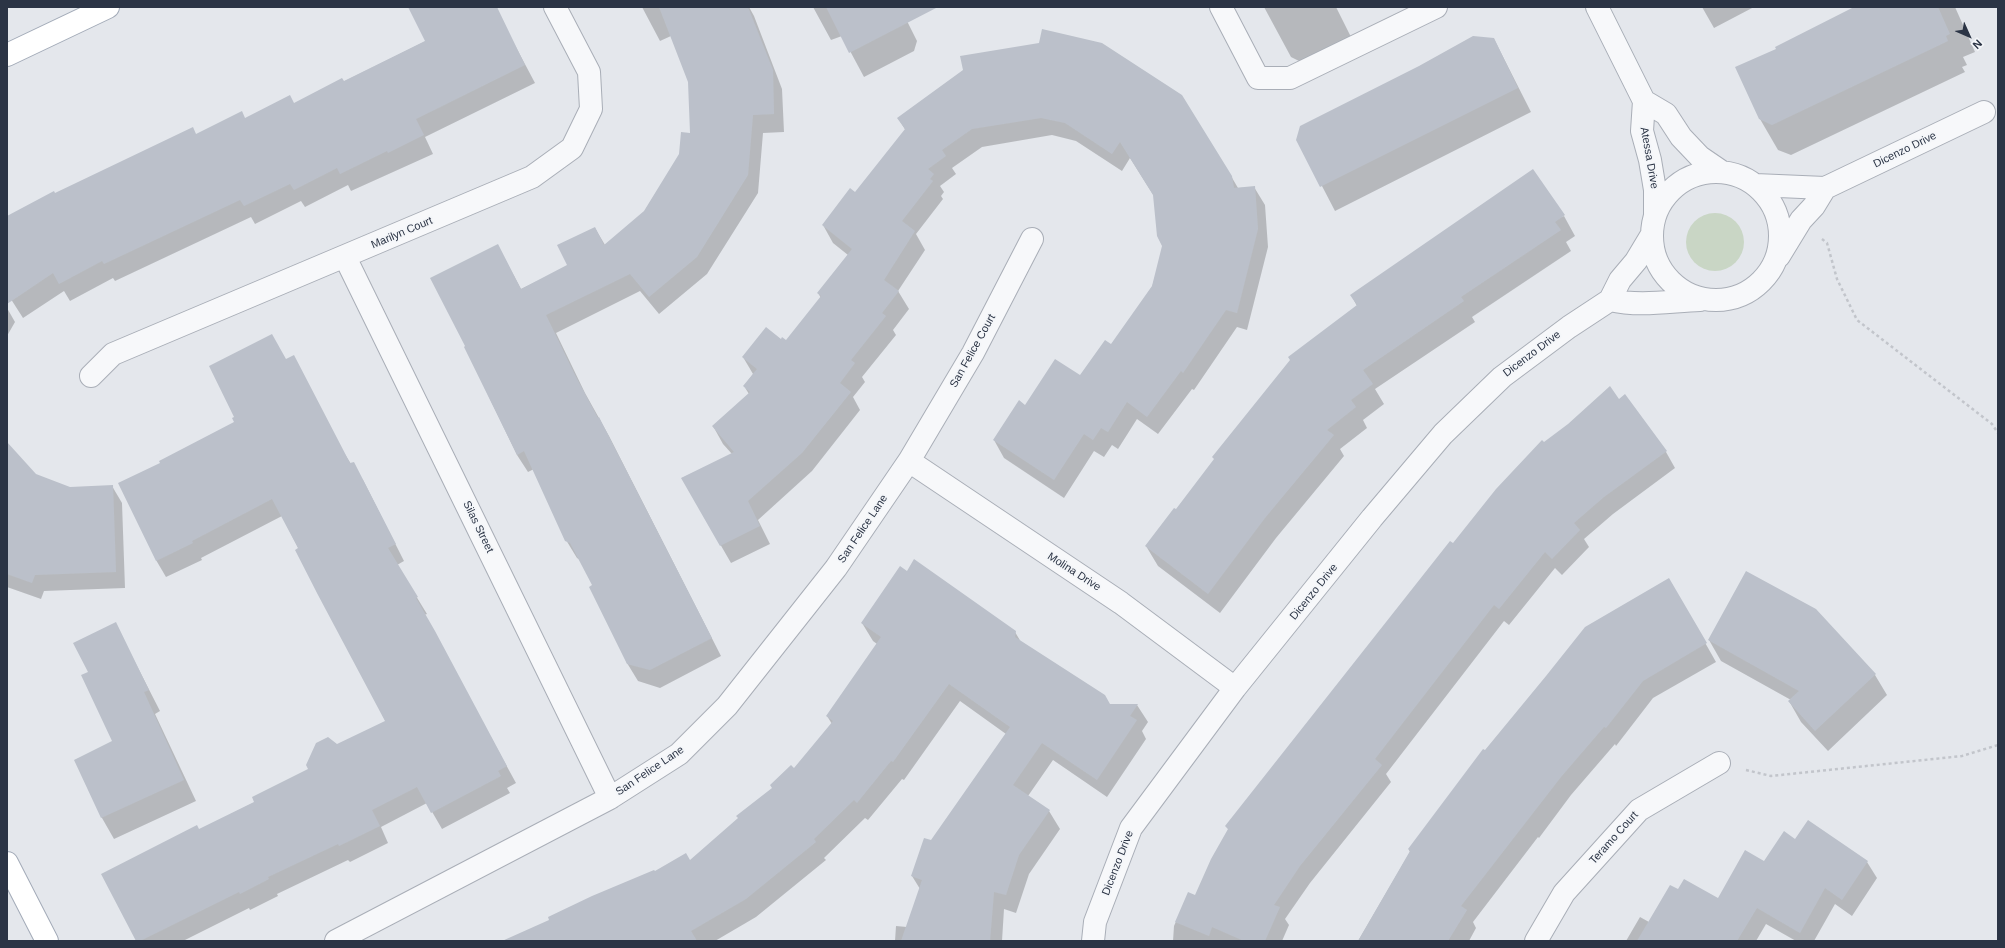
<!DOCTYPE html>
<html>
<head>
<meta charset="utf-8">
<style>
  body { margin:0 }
  #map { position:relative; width:2005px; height:948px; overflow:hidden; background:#e4e7ec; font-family:Arial,sans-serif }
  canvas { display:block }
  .frame { position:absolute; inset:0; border:8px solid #2b3445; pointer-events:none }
  .north { position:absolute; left:1949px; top:16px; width:40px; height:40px; -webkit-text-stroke:3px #f4f6f9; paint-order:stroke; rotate:135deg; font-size:11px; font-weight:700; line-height:16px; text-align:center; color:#2b3445 }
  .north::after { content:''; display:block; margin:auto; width:14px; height:18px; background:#2b3445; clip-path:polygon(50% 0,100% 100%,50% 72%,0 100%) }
</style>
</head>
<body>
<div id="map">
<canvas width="2005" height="948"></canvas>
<div class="frame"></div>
<div class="north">N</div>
</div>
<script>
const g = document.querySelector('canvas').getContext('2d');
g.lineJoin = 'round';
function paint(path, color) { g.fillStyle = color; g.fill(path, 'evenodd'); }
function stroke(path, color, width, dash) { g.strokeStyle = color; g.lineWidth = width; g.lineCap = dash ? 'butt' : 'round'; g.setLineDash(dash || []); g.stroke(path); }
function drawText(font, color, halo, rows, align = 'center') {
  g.font = font + ' Arial,sans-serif'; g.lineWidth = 3.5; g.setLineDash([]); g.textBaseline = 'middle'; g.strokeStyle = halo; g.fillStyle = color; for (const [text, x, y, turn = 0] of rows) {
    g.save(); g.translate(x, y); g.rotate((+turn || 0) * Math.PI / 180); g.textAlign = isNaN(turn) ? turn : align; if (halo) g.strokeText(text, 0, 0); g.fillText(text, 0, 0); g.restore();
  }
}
const green = new Path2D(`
  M1686 242a29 29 0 1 1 58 0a29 29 0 1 1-58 0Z`);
const shadow = new Path2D(`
  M 409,7 L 464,7 L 500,17 L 535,83 L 425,137 L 433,154 L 351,191 L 348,185 L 305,207 L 301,201 L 255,224 L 251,217 L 115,281 L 113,278 L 70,301 L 64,291 L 23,318 L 7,293 L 7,217 L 55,195 L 196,135 L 294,104 L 343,82 L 426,41 Z
  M 642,7 L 749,7 L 754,16 L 782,89 L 784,132 L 763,133 L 758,193 L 707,274 L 659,314 L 640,291 L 556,333 L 585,393 L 609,436 L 721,656 L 660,688 L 638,681 L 627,663 L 594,586 L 580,560 L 577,558 L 566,540 L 534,469 L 528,472 L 517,455 L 465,347 L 498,246 L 521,289 L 568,266 L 595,228 L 605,245 L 644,212 L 680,154 L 691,134 L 689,82 L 671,36 L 660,41 Z
  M 813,7 L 900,7 L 917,41 L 914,51 L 864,77 L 842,36 L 831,40 Z
  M 1264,7 L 1336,7 L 1352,39 L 1303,63 L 1291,57 Z
  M 1702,7 L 1754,7 L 1714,28 Z
  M 1856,7 L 1955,7 L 1975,52 L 1963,57 L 1967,65 L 1962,67 L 1965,72 L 1791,155 L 1778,150 L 1760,119 L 1777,49 Z
  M 1494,39 L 1531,112 L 1335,211 L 1298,140 Z
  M 964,70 L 1231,176 L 1238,188 L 1254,187 L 1265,205 L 1268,247 L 1247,330 L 1237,327 L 1194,390 L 1192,389 L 1158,434 L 1137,419 L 1118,449 L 1112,445 L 1104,457 L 1094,451 L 1064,498 L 1004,458 L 994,440 L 1026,406 L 1080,376 L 1111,346 L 1152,287 L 1164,246 L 1154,196 L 1130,158 L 1122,171 L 1076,141 L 1052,135 L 982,147 L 952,168 L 956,174 L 940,186 L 944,192 L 941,196 L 943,199 L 916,234 L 925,250 L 898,291 L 909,309 L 893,330 L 896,335 L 862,377 L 865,382 L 853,397 L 860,410 L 812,471 L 758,520 L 770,544 L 731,563 L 682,478 L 732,454 L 723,444 L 713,426 L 749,394 L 744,386 L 753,374 L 743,357 L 781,341 L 786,342 L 821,298 L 818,293 L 848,255 L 833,243 L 823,225 L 856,193 L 906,131 L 898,118 Z
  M 1564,216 L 1575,236 L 1566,242 L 1571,251 L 1472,317 L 1475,322 L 1375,389 L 1384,404 L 1363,420 L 1367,428 L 1340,449 L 1344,456 L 1276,538 L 1220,613 L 1158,566 L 1146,546 L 1357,306 L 1351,295 Z
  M 7,308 L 15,322 L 7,336 Z
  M 286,360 L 351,464 L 363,480 L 404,561 L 397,565 L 427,614 L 424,615 L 516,783 L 507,788 L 510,793 L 442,829 L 427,803 L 381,827 L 388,843 L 350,862 L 348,860 L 277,894 L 278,896 L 250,910 L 249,908 L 183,941 L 137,941 L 199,830 L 255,802 L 386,722 L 282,516 L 201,558 L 202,560 L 166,577 L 156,560 L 161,464 L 235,422 Z
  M 1619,400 L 1666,452 L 1675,468 L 1613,514 L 1584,539 L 1589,547 L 1562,575 L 1555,568 L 1509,625 L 1504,621 L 1386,774 L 1391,782 L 1310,883 L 1285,919 L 1289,925 L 1282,941 L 1173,941 L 1174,926 L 1188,894 L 1195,897 L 1229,830 L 1226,826 L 1453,545 L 1544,444 Z
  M 7,443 L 32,474 L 70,488 L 112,486 L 122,503 L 125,588 L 44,591 L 41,599 L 7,587 Z
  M 1669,579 L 1716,662 L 1653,698 L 1616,746 L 1615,744 L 1571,795 L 1539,838 L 1538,837 L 1473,922 L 1476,928 L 1469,941 L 1358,941 L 1410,852 L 1409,850 L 1485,751 Z
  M 115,623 L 160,711 L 155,714 L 196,801 L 114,839 L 102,818 L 75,760 L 114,742 L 89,673 Z
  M 862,623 L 1015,632 L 1021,642 L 1109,705 L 1137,705 L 1148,722 L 1142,731 L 1146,739 L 1107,797 L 1053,760 L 1028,796 L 1049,811 L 1060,829 L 1029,874 L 1016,913 L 1004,909 L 1002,941 L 895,941 L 896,926 L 907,927 L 920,889 L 912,876 L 932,842 L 1006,734 L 960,701 L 904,780 L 902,779 L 868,820 L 865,818 L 824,858 L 826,860 L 756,917 L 715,941 L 505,941 L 654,873 L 690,862 L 773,789 L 794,769 L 832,724 L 827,716 L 877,644 L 873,641 Z
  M 1709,640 L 1875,675 L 1887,695 L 1828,751 L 1801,722 L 1789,701 L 1791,700 L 1721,661 Z
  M 1795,840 L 1867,862 L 1877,878 L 1852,916 L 1835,904 L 1814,941 L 1796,941 L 1766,924 L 1756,941 L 1626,941 L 1640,917 L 1649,922 L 1678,890 L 1718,899 Z`);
const building = new Path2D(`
  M 408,7 L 497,7 L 525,65 L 416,119 L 424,135 L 388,153 L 387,151 L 340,174 L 337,168 L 294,190 L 290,184 L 244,206 L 240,200 L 104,264 L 102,261 L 59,284 L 53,273 L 7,304 L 7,216 L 54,191 L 55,193 L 193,127 L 196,134 L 242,111 L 245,118 L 290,95 L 294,103 L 342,78 L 344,81 L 425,41 Z
  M 659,7 L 748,7 L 773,70 L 774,114 L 753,115 L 748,175 L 697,257 L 649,297 L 630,274 L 546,315 L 575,375 L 598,418 L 599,417 L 712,638 L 650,670 L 627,664 L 589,587 L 592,585 L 570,543 L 565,541 L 524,451 L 517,455 L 464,347 L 465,346 L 430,278 L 498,244 L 521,289 L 567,265 L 557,245 L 595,227 L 604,245 L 644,211 L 679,154 L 681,132 L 690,133 L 688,82 Z
  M 826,7 L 938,7 L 849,53 Z
  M 1854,7 L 1938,7 L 1950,34 L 1946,36 L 1948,41 L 1772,125 L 1759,119 L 1735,67 L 1776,49 L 1775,47 Z
  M 1042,29 L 1102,43 L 1182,95 L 1232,176 L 1234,188 L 1255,186 L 1258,229 L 1237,313 L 1226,310 L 1183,373 L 1181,371 L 1147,417 L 1127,402 L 1108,432 L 1101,428 L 1093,440 L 1084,434 L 1054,480 L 993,440 L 1019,400 L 1025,405 L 1055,359 L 1080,375 L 1105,340 L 1111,344 L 1152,286 L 1162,246 L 1157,236 L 1153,195 L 1120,142 L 1112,154 L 1065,123 L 1041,118 L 972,129 L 942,150 L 946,156 L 928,169 L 934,174 L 930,179 L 933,181 L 902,221 L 915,231 L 884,280 L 899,291 L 882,313 L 886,316 L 851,360 L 855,363 L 840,383 L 851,392 L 802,453 L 748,501 L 760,526 L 720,546 L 681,478 L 734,452 L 712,426 L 750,392 L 743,386 L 757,369 L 742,357 L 766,327 L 781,339 L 782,337 L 786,340 L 821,296 L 817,293 L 852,249 L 822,225 L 850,188 L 855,192 L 905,129 L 897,118 L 963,70 L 960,56 L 1039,43 Z
  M 1473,36 L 1494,38 L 1518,88 L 1320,187 L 1296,140 L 1300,126 L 1419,66 Z
  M 1533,169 L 1565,215 L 1555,222 L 1561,230 L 1461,297 L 1464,301 L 1363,370 L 1373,384 L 1351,400 L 1356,407 L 1327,430 L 1334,435 L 1265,518 L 1208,594 L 1145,546 L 1174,508 L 1176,509 L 1214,459 L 1212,457 L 1290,360 L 1288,357 L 1357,305 L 1350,295 Z
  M 272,334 L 286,359 L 294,355 L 350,463 L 354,462 L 396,544 L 388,548 L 418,597 L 416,598 L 435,631 L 507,766 L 498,771 L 501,776 L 431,813 L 417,787 L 372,810 L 380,826 L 339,846 L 338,844 L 268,877 L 269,879 L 240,894 L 239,892 L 140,941 L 136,941 L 101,874 L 197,825 L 199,829 L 254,802 L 252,797 L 308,769 L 306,765 L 316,743 L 328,737 L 337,744 L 385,721 L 318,595 L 295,550 L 298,548 L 272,499 L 192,541 L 193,543 L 156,561 L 118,483 L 160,463 L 159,461 L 234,422 L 232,418 L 234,417 L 209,366 Z
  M 1610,386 L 1619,399 L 1625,394 L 1667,451 L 1604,497 L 1574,523 L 1580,530 L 1552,559 L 1545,552 L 1499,609 L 1494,605 L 1375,759 L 1382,765 L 1300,866 L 1274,905 L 1280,907 L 1265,941 L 1244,941 L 1212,927 L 1209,936 L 1175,922 L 1188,892 L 1195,895 L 1211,859 L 1228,829 L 1225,826 L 1450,541 L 1453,543 L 1496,489 L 1542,440 L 1544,442 L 1568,424 Z
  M 7,442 L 36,474 L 70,487 L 113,485 L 116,572 L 35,575 L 32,583 L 7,574 Z
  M 914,559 L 1016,631 L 1015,637 L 1105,695 L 1110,704 L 1138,704 L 1130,716 L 1137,720 L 1097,780 L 1042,743 L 1013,785 L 1050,810 L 1019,855 L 1006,895 L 994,892 L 990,941 L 901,941 L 922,880 L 911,876 L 924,838 L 931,840 L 1010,727 L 949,684 L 893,762 L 891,761 L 857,803 L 854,800 L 814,839 L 816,842 L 746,899 L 691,931 L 697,941 L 502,941 L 549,920 L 548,917 L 592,896 L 654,870 L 655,871 L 686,853 L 690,860 L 738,818 L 736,816 L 772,788 L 770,785 L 791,765 L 794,768 L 833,721 L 826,716 L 881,637 L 861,623 L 900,566 L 907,571 Z
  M 1746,571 L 1816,609 L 1876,674 L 1815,731 L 1788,701 L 1799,691 L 1708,640 Z
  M 1669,578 L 1707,643 L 1643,681 L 1606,728 L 1604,727 L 1561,777 L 1461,906 L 1467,910 L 1448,941 L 1358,941 L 1410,851 L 1408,849 L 1483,749 L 1485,750 L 1546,676 L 1585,627 Z
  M 116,622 L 149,690 L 144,692 L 184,780 L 101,818 L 74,760 L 112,741 L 81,675 L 88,672 L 73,643 Z
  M 1808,820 L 1868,861 L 1842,900 L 1825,888 L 1800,933 L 1757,908 L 1737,941 L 1637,941 L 1670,885 L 1678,889 L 1684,879 L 1718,898 L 1745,850 L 1764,861 L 1784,831 L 1795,839 Z`);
const path = new Path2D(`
  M 1822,239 L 1827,243 L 1837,279 L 1857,320 L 1992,424 L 1998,433
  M 1746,770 L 1771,776 L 1962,756 L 1998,745`);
const minor = new Path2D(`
  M 1221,7 L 1258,78 L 1290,78 L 1436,7
  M 1597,7 L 1644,101 L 1642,131 L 1650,160 L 1655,190 L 1655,215
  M 1644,101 L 1666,114 L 1681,137 L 1700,157 L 1722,172
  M1652 236a64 64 0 1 1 128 0a64 64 0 1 1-128 0Z
  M 1755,185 L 1825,188 L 1984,112
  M 1779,256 L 1801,220 L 1814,206 L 1825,188
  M 345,257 L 610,798
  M 1610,300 C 1640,307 1671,301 1700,300
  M 91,376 L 113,354 L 532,177 L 572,148 L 591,109 L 589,72 L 555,7
  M 909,461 L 1121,603 L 1235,688
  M 336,941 L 610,798 L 679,754 L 727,706 L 836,568 L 909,461 L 973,353 L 1032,239
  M 1093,941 L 1095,922 L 1131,828 L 1235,688 L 1372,518 L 1443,434 L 1502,377 L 1569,327 L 1610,300 L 1620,280 L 1636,261 L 1651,236
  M 1536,941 L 1564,893 L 1639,810 L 1719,763`);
const major = new Path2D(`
  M 7,55 L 108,7
  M 7,863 L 47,941`);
const streetNames = [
  ["Dicenzo Drive",1905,150,-26],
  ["Atessa Drive",1649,158,80],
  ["Marilyn Court",402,233,-23],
  ["San Felice Court",973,351,-61],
  ["Dicenzo Drive",1532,354,-37],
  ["Silas Street",478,527,64],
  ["San Felice Lane",863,529,-56],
  ["Molina Drive",1074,572,33],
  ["Dicenzo Drive",1314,592,-51],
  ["San Felice Lane",650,771,-34],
  ["Teramo Court",1614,838,-48],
  ["Dicenzo Drive",1118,863,-69]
];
paint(green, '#c9d6c5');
paint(shadow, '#0003');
paint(building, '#bbc0ca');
stroke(minor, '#a9aeb7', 24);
stroke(major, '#a3abb8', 24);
stroke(path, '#c2c5cb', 2.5, [3, 3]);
stroke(minor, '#f7f8fa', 22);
stroke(major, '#fff', 22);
drawText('11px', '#2b3445', '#f4f6f9', streetNames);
</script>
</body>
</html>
